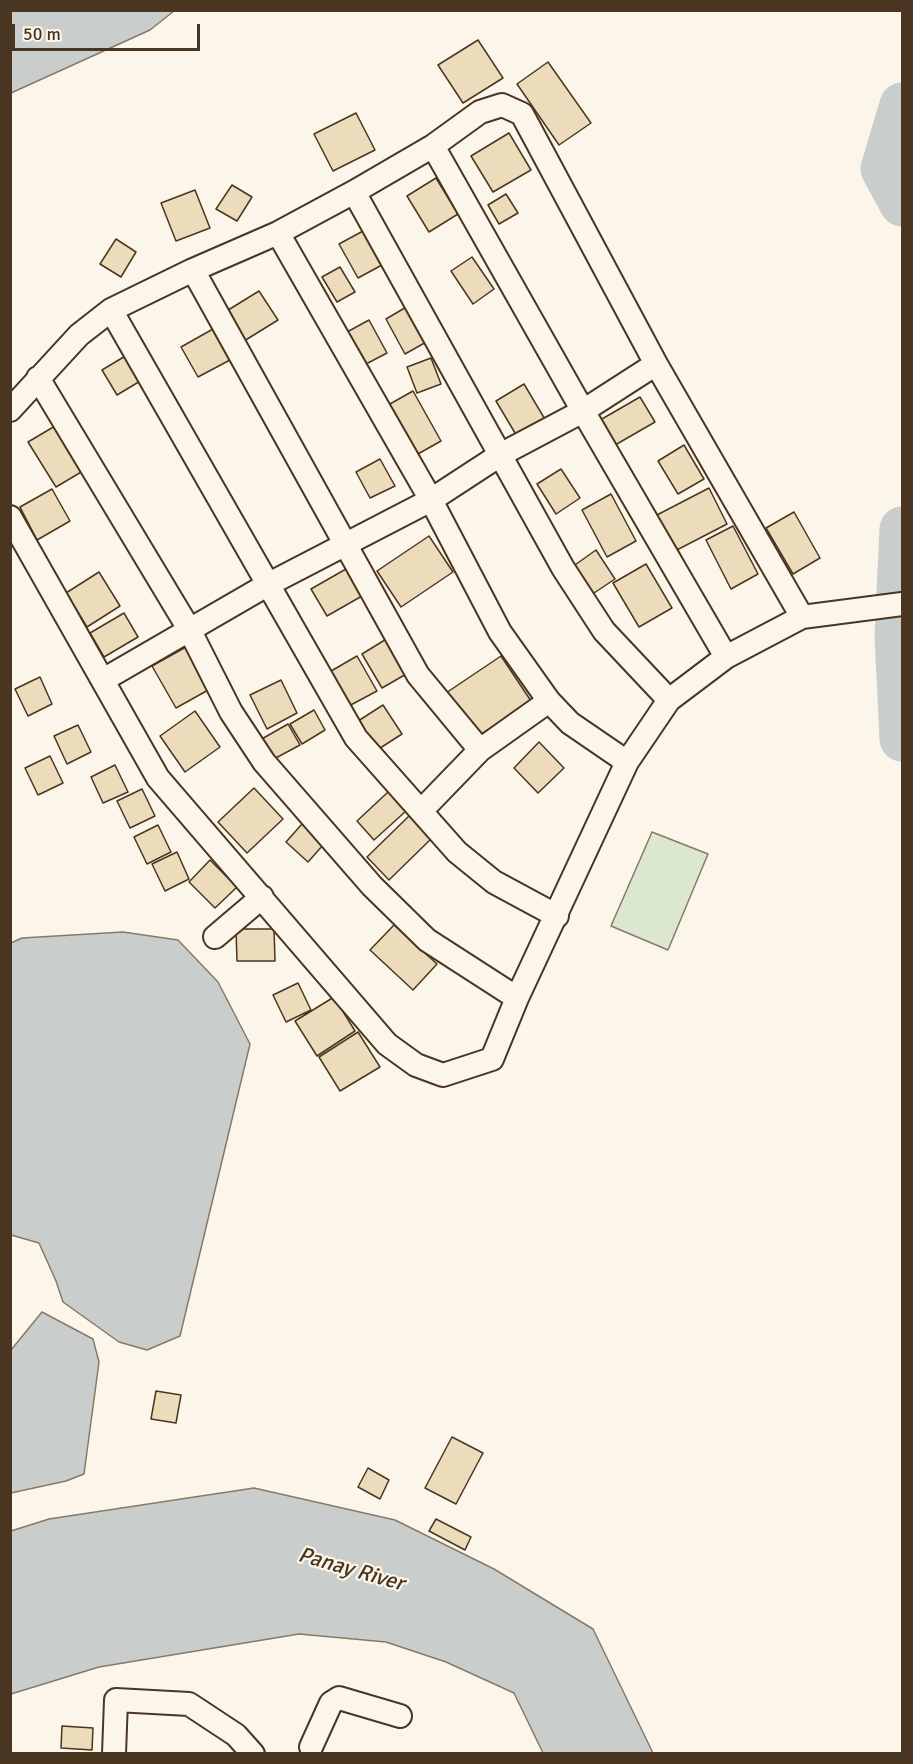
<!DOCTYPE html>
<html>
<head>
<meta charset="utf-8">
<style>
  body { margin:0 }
  #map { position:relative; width:913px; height:1764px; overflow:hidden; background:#fbf6e9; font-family:Signika,sans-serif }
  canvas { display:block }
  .frame { position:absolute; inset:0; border:12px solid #4a3520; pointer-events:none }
  .scale { position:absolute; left:12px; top:24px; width:188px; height:27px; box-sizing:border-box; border:3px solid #4a3520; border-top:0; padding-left:8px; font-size:18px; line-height:21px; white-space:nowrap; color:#4a3520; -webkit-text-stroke:4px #fbf6e9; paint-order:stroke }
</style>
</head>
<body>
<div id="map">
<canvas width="913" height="1764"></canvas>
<div class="frame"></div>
<div class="scale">50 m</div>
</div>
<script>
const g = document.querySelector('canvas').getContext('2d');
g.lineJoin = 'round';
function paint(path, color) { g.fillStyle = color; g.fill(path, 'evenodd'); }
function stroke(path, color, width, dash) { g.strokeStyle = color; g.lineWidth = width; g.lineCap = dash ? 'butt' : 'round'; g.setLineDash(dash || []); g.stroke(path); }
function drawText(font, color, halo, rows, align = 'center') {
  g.font = font + ' Signika,sans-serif'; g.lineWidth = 4.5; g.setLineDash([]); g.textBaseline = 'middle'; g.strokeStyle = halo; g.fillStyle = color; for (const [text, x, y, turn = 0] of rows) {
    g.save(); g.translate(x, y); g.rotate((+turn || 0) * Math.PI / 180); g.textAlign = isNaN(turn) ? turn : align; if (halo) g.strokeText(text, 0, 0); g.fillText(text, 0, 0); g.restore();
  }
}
const green = new Path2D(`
  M 652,832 L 708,854 L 668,950 L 611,926 Z`);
const water = new Path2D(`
  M 10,11 L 11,10 L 174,11 L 150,30 L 11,93 Z
  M 123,932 L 178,940 L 218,982 L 250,1044 L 180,1336 L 147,1350 L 119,1342 L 63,1302 L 56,1281 L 39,1243 L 11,1235 L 11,943 L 22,938 Z
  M 42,1312 L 93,1339 L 99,1362 L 84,1474 L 66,1481 L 11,1493 L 11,1350 Z
  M 254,1488 L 395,1520 L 494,1569 L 593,1629 L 653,1753 L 543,1753 L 514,1693 L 446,1662 L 386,1642 L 299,1634 L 99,1667 L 11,1694 L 11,1531 L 49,1519 Z`);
const river = new Path2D(`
  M 902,105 L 883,169 L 902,204
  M 902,529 L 897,636 L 902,739`);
const building = new Path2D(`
  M 478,40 L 503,78 L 463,103 L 438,65 Z
  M 548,62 L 591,123 L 559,145 L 517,84 Z
  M 356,113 L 375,150 L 333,171 L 314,134 Z
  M 509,133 L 531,170 L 493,192 L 471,156 Z
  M 436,178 L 458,214 L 429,232 L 407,196 Z
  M 232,185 L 252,197 L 237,221 L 216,209 Z
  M 195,190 L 210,228 L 176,241 L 161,203 Z
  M 506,194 L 518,213 L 499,224 L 488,205 Z
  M 363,231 L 382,265 L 358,278 L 339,244 Z
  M 116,239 L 136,252 L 121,277 L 100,264 Z
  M 472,257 L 494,289 L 473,304 L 451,271 Z
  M 340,267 L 355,292 L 337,302 L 322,277 Z
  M 259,291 L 278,320 L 244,341 L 225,312 Z
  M 408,306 L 428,341 L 405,354 L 386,319 Z
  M 369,320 L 387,353 L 366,364 L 347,332 Z
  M 213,329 L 230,360 L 198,377 L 181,347 Z
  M 127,355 L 142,380 L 117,395 L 102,370 Z
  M 431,358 L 441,384 L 417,393 L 407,367 Z
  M 524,384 L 546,421 L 518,438 L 496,401 Z
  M 413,391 L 441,441 L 409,459 L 381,409 Z
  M 640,397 L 655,422 L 610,448 L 595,423 Z
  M 55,426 L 83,471 L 56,487 L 28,442 Z
  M 684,445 L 704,479 L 678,494 L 658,461 Z
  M 380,459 L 395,486 L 370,498 L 356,472 Z
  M 561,469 L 580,498 L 556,514 L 537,484 Z
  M 709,488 L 727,524 L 673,552 L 655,516 Z
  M 52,489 L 70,521 L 37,540 L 20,507 Z
  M 611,494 L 636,541 L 607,557 L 582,510 Z
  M 794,512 L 820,558 L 793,574 L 766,528 Z
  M 733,526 L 758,574 L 731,589 L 706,540 Z
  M 429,536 L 453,572 L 401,607 L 377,571 Z
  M 596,550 L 615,579 L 591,595 L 572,567 Z
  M 646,564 L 672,608 L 639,627 L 613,583 Z
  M 346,569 L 362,596 L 327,616 L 311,589 Z
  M 99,572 L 120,606 L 87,627 L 66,593 Z
  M 124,613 L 138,637 L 104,657 L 90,633 Z
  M 388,638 L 408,673 L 382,688 L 362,654 Z
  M 186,647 L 210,689 L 176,708 L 152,666 Z
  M 357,656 L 377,691 L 345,708 L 326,674 Z
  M 501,656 L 531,701 L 477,737 L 446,693 Z
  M 40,677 L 52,704 L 28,716 L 15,689 Z
  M 281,680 L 297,713 L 267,729 L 250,695 Z
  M 383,705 L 402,734 L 374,752 L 355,723 Z
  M 314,710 L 325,730 L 302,744 L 290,724 Z
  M 195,711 L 220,747 L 185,772 L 160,736 Z
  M 288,724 L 300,745 L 272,760 L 260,740 Z
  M 78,725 L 91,752 L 67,764 L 54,736 Z
  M 539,742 L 564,768 L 538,793 L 514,768 Z
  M 50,756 L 63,783 L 38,795 L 25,768 Z
  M 115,765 L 128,792 L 103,803 L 91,777 Z
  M 254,788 L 283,819 L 247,853 L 218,822 Z
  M 142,789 L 155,816 L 130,828 L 117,801 Z
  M 388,792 L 406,811 L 374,840 L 357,821 Z
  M 409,816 L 431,839 L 389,880 L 367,857 Z
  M 302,824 L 324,844 L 308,862 L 286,842 Z
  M 158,825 L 171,852 L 147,864 L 134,837 Z
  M 177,852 L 189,879 L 165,891 L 152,864 Z
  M 210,860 L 237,887 L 215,908 L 189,882 Z
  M 394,925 L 437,964 L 413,990 L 370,950 Z
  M 236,929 L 274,929 L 275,961 L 237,961 Z
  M 298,983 L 311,1010 L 286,1022 L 273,995 Z
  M 334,997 L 355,1031 L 317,1056 L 295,1021 Z
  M 358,1032 L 380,1067 L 340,1091 L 319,1057 Z
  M 156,1391 L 181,1395 L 176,1423 L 151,1419 Z
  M 452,1437 L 483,1453 L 456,1504 L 425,1488 Z
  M 368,1468 L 389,1480 L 380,1499 L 358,1487 Z
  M 436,1519 L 471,1537 L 465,1550 L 429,1531 Z
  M 62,1726 L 93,1728 L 92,1750 L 61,1748 Z`);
const street = new Path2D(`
  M 433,146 L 583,411 L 726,657
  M 354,192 L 563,568 L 604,631 L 669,700
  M 278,233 L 431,500 L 500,632 L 549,701 L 570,723 L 627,762
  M 193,270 L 418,675 L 480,750
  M 111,310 L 356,738 L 457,852 L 494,882 L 557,916
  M 38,378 L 189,629 L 231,712 L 264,762 L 372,886 L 427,940 L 517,998
  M 10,410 L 79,335 L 111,310 L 193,270 L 278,233 L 354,192 L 433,146 L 480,112 L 502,105 L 522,114 L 656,364 L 802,617
  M 10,517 L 158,778 L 387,1044 L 416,1065 L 443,1075 L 492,1059 L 517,998 L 627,762 L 669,700 L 726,657 L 802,617 L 902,604
  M 103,680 L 267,585 L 431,500 L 500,455 L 583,411 L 656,364
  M 421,811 L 480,750 L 549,701
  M 215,937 L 262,897
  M 311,1747 L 331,1703 L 339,1698 L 400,1716
  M 114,1754 L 116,1700 L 189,1704 L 236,1735 L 253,1754`);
const waterNames = [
  ["Panay River",351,1570,16]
];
paint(green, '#dce7d0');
stroke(green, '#887966', 1.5);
paint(water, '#c9cecd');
stroke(water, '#887966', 1.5);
stroke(river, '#c9cecd', 45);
paint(building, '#ecdcbc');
stroke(building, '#4a3520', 1.5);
stroke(street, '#4a3520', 26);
stroke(street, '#fbf6e9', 22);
drawText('italic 22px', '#4a3520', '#fbf6e9', waterNames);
</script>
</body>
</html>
